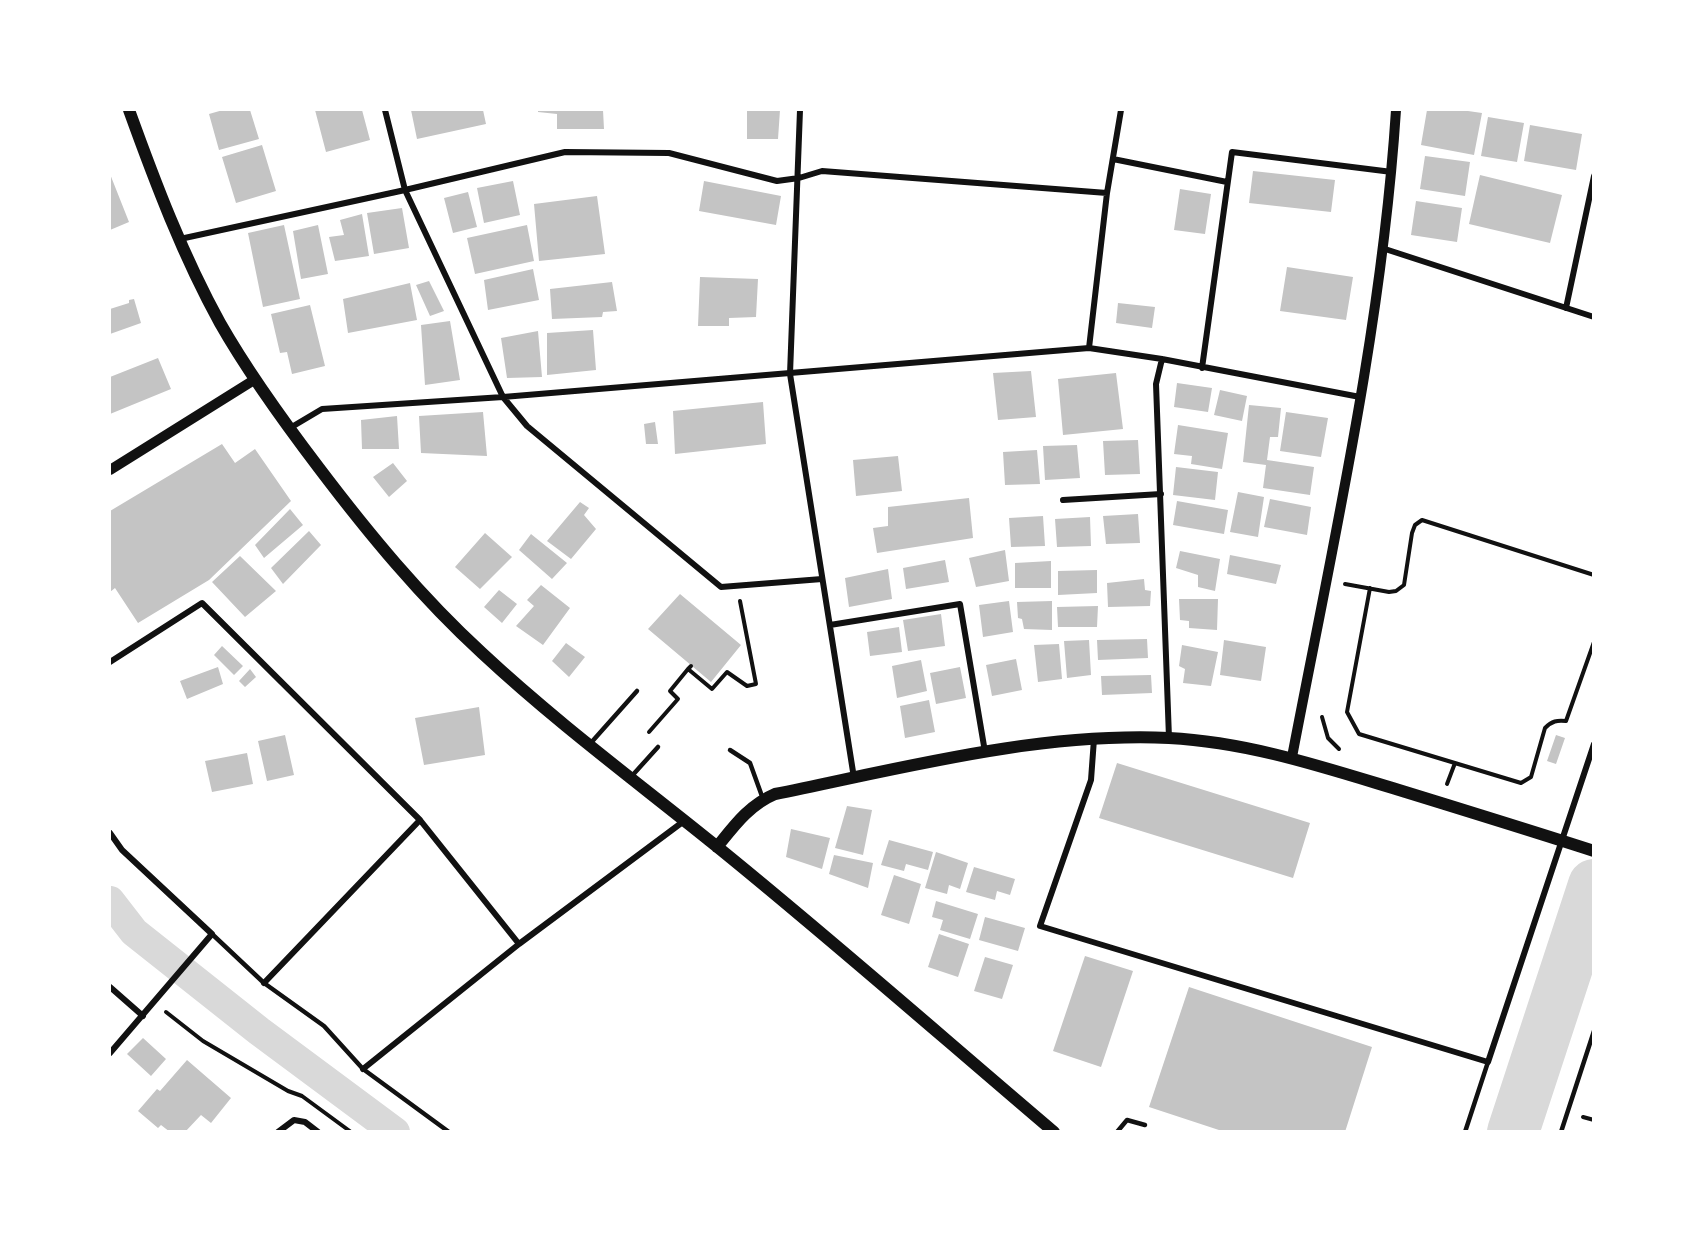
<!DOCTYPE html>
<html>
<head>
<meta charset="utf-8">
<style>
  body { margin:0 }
  #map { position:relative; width:1703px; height:1241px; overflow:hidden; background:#fff; font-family:"Golos Text",sans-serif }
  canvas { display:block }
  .frame { position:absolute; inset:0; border:111px solid #fff; pointer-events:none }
</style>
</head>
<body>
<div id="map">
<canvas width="1703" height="1241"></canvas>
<div class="frame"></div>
</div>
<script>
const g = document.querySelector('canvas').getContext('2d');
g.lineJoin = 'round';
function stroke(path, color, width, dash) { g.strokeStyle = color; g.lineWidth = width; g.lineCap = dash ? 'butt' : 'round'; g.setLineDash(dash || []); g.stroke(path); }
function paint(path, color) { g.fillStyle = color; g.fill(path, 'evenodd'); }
const canal = new Path2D(`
  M 110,901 L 134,932 L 259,1031 L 395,1132`);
const river = new Path2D(`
  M 1513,1132 L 1594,885`);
const building = new Path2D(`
  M 223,110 L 250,110 L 259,139 L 219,150 L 209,114 Z
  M 315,110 L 362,110 L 370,140 L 326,152 Z
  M 411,110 L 483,110 L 486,124 L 417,139 Z
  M 538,110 L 603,110 L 604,129 L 557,129 L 557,114 L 538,112 Z
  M 747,110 L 780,110 L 778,139 L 747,139 Z
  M 1427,110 L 1461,110 L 1482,113 L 1474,155 L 1421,145 Z
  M 1488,117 L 1524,123 L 1517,162 L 1481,156 Z
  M 1530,125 L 1582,134 L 1576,170 L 1524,161 Z
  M 262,145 L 276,191 L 236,203 L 222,157 Z
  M 1425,156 L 1470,162 L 1465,196 L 1420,189 Z
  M 1253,171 L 1335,180 L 1331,212 L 1249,203 Z
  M 110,174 L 129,222 L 110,230 Z
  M 1480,175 L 1562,195 L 1550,243 L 1469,224 Z
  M 513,181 L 520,215 L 484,223 L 477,188 Z
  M 704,181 L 781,196 L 776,225 L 699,211 Z
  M 1180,189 L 1211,194 L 1205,234 L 1174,230 Z
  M 468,192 L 477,227 L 453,233 L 444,198 Z
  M 597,196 L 605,254 L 539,261 L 534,204 Z
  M 1416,201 L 1462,208 L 1457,242 L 1411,235 Z
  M 402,208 L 409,248 L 374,254 L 367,213 Z
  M 362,214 L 369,256 L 335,261 L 329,237 L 344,235 L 340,220 Z
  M 284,225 L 300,299 L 263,307 L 248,233 Z
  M 318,225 L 328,274 L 301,279 L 293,231 Z
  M 527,225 L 534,261 L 475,274 L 467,238 Z
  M 1287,267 L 1353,277 L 1346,320 L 1280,311 Z
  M 533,269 L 539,300 L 488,310 L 484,280 Z
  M 700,277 L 758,279 L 756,317 L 729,318 L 729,326 L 698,326 Z
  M 429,281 L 444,311 L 430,316 L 416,285 Z
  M 612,282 L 617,311 L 603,312 L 602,317 L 552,319 L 550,289 Z
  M 410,283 L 417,320 L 348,333 L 343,299 Z
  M 134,299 L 141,323 L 110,334 L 110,309 L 129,303 L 129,300 Z
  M 1118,303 L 1155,307 L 1152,328 L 1116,323 Z
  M 310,305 L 325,366 L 292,374 L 287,352 L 280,353 L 271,314 Z
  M 450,321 L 460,380 L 425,385 L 421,325 Z
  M 593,330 L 596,370 L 547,375 L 547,333 Z
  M 538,331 L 542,377 L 507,378 L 501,338 Z
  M 158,358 L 171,389 L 110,414 L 110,377 Z
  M 1031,371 L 1036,417 L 998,420 L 993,373 Z
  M 1116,373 L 1123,429 L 1063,435 L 1058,379 Z
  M 1177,383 L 1212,388 L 1208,412 L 1174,407 Z
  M 1220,390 L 1247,396 L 1242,421 L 1214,415 Z
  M 763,402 L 766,444 L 675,454 L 673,411 Z
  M 1249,405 L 1281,408 L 1278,437 L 1270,437 L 1267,460 L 1314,467 L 1310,495 L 1263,488 L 1266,465 L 1243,462 Z
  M 483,412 L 487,456 L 421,453 L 419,416 Z
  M 1286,412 L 1328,418 L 1321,457 L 1280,451 Z
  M 397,416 L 399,449 L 362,449 L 361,420 Z
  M 655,422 L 658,444 L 646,444 L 644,424 Z
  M 1178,425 L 1228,433 L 1222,469 L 1191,464 L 1192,456 L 1174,454 Z
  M 1138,440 L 1140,474 L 1105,475 L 1103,441 Z
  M 222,444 L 235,463 L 255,449 L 291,501 L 209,580 L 138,623 L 115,588 L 110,592 L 110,511 Z
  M 1077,445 L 1080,478 L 1045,480 L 1043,446 Z
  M 1037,450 L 1040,484 L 1005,485 L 1003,452 Z
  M 898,456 L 902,491 L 856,496 L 853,460 Z
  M 393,463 L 407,481 L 389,497 L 373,477 Z
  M 1176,467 L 1218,472 L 1215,500 L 1173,495 Z
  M 1238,492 L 1264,497 L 1258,537 L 1230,532 Z
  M 969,498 L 973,538 L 877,553 L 873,528 L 888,526 L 888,507 Z
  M 1270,499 L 1311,507 L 1307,535 L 1264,527 Z
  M 1177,501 L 1228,510 L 1224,534 L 1173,525 Z
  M 580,502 L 589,508 L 584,515 L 596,529 L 571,559 L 547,541 Z
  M 290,509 L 303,525 L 264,558 L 255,545 Z
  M 1138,514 L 1140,543 L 1106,544 L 1103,516 Z
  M 1043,516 L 1045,546 L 1011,547 L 1009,518 Z
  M 1090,517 L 1091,546 L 1057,547 L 1055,519 Z
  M 309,531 L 321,545 L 283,584 L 271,568 Z
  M 485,533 L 512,557 L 480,589 L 455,567 Z
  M 531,534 L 567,563 L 552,579 L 519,550 Z
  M 1005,550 L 1009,581 L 976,587 L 969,558 Z
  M 1180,551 L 1220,559 L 1215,591 L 1198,587 L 1198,575 L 1176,568 Z
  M 1230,555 L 1281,565 L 1276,584 L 1227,574 Z
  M 240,556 L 276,591 L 245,617 L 212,582 Z
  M 945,560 L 949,582 L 906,589 L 903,568 Z
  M 1051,561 L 1051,588 L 1015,588 L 1015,563 Z
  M 888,569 L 892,599 L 849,607 L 845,578 Z
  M 1097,570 L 1097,593 L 1058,595 L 1058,571 Z
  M 1144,579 L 1145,590 L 1151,591 L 1150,606 L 1108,607 L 1107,583 Z
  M 541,585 L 570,608 L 543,645 L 516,626 L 534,606 L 527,600 Z
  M 499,590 L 517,604 L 502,623 L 484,607 Z
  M 680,594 L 741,645 L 711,682 L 648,629 Z
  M 1179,599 L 1218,599 L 1217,630 L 1189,628 L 1189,621 L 1180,620 Z
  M 1009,601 L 1013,632 L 983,637 L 979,605 Z
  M 1052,601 L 1052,630 L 1024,629 L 1022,619 L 1018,618 L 1017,602 Z
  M 1098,606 L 1097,627 L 1058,627 L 1057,607 Z
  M 941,614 L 945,646 L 908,651 L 903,620 Z
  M 899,627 L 902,652 L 870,656 L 867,632 Z
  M 1147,639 L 1148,658 L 1098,660 L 1097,640 Z
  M 1089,640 L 1091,675 L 1067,678 L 1064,641 Z
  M 1224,640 L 1266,647 L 1261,681 L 1220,675 Z
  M 566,643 L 585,657 L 569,677 L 552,661 Z
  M 1059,644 L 1062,679 L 1038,682 L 1034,645 Z
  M 1182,645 L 1218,652 L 1211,686 L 1183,683 L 1185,669 L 1179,666 Z
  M 222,646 L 243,666 L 234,675 L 214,655 Z
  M 1016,659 L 1022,690 L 992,696 L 986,665 Z
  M 921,660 L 927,691 L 897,698 L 892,666 Z
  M 218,667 L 223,684 L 187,699 L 180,681 Z
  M 960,667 L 966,698 L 936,704 L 930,673 Z
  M 250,669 L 256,677 L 245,687 L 239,681 Z
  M 1151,675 L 1152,693 L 1102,695 L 1101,676 Z
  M 929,700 L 935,732 L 905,738 L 900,706 Z
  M 479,707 L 485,755 L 424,765 L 415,718 Z
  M 285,735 L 294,775 L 267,781 L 258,741 Z
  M 1556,735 L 1565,738 L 1556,764 L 1547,761 Z
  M 247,753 L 253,784 L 212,792 L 205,761 Z
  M 1117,763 L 1310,823 L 1293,878 L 1099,818 Z
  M 847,806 L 872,810 L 863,855 L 835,848 Z
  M 791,829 L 830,838 L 822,869 L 786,857 Z
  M 889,840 L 933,852 L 928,870 L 906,864 L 904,871 L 881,865 Z
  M 936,852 L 968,863 L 960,889 L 949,885 L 947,894 L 925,888 Z
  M 834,855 L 873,863 L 868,888 L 829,874 Z
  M 974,867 L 1015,879 L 1010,895 L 997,891 L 995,900 L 966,892 Z
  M 894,875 L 921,884 L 909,924 L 881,915 Z
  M 936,901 L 978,914 L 970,939 L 940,930 L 943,920 L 932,917 Z
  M 985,917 L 1025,928 L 1018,951 L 979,940 Z
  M 939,934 L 969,944 L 958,977 L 928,967 Z
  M 1085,956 L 1133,971 L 1101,1067 L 1053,1051 Z
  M 985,957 L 1013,965 L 1002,999 L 974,991 Z
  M 1189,987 L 1372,1047 L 1345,1132 L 1225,1132 L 1149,1107 Z
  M 143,1038 L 166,1059 L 151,1076 L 127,1054 Z
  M 187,1060 L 231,1098 L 211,1123 L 201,1115 L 185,1132 L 170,1132 L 161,1125 L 158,1128 L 138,1111 L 157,1089 L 160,1091 Z`);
const path = new Path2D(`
  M 1345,584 L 1389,592 L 1396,591 L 1404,585 L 1412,533 L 1415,525 L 1422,520 L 1594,575
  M 1370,588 L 1347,712 L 1359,734 L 1521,783 L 1531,777 L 1545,728 C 1552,721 1557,720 1566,721 L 1594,642
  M 691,666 L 688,669 L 712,689 L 727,672 L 747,686 L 756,684 L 740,601
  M 1322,717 L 1328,738 L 1339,749
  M 649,732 L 678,699 L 670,691 L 688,669
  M 1447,784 L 1455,763
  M 166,1012 L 203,1041 L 288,1091 L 302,1096 L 351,1132
  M 1583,1117 L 1594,1120`);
const service = new Path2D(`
  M 589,745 L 637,691
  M 730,750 L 750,763 L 763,799
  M 630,778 L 658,747
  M 212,934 L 264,983 L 324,1026 L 363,1069 L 449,1132
  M 1117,1132 L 1127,1120 L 1145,1125
  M 1465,1132 L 1488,1062
  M 1561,1132 L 1594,1031`);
const minor = new Path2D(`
  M 385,110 L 405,190 L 503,397 L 527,426 L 721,587 L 822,579
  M 800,110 L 790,374 L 854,778
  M 1113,159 L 1227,182
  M 180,239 L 405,190 L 565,152 L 669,153 L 777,181 L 799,178 L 822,171 L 1107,193
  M 1382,248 L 1594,317
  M 1566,308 L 1594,176
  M 1089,348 L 1107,193 L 1121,110
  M 1162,359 L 1156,384 L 1169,738
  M 1202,368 L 1232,152 L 1392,172
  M 290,428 L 322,409 L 503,397 L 1089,348 L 1162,359 L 1360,397
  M 1063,500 L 1161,494
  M 830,625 L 960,604 L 985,752
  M 110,662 L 202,603 L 420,820 L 519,944
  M 1094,739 L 1091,780 L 1040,926 L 1488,1062 L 1594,744
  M 110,833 L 122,850 L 212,934 L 110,1053
  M 264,983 L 420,820
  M 110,987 L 143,1016
  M 363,1069 L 519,944 L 684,821
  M 278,1132 L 294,1120 L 305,1122 L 318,1132`);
const tertiary = new Path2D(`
  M 110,470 L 254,380
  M 1292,757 C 1333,543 1382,327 1396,110`);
const secondary = new Path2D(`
  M 129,110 C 155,182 183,256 220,323 C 249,374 284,422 319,468 C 369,534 421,597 482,653 C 556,722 637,782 715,845 C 830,938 941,1036 1054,1132
  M 717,847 C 734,826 749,805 775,794 C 903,768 1038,732 1169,738 C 1248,742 1323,767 1399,790 C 1464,810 1529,830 1594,851`);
stroke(canal, '#d9d9d9', 30);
stroke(river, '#d9d9d9', 52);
paint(building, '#c4c4c4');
stroke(path, '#111', 4);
stroke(service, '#111', 4.5);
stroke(minor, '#111', 6);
stroke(tertiary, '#111', 10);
stroke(secondary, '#111', 12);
</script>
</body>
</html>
